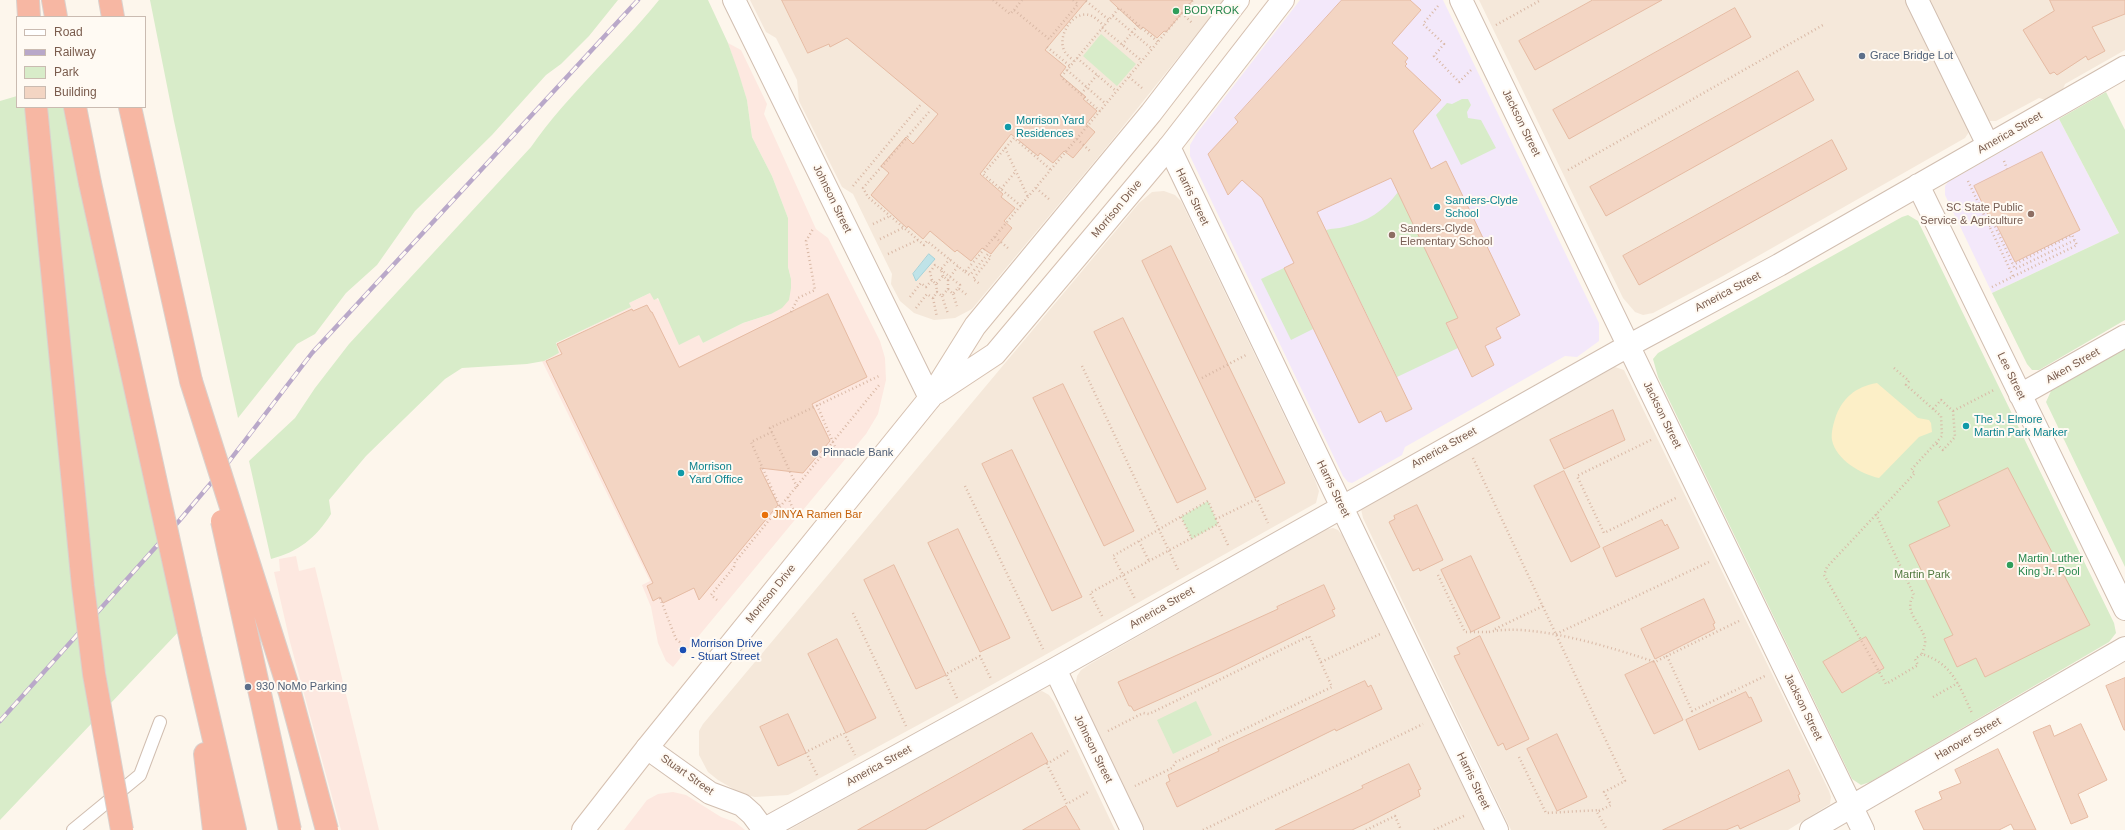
<!DOCTYPE html>
<html>
<head>
<meta charset="utf-8">
<style>
  body { margin:0 }
  #map { position:relative; width:2125px; height:830px; overflow:hidden; background:#fdf6ec; font-family:Arial,sans-serif }
  canvas { display:block }
  .legend { position:absolute; left:16px; top:16px; width:130px; height:92px; box-sizing:border-box; background:#fffaf3; border:1px solid #cabbb1; margin:0; padding:5px 7px; list-style:none; font-size:12px; color:#7a5c4d }
  .legend li { display:flex; align-items:center; gap:8px; height:20px }
  .legend b { width:20px; border:1px solid #cabbb1 }
</style>
</head>
<body>
<div id="map">
<canvas width="2125" height="830"></canvas>
<ul class="legend">
<li><b style="height:5px;background:#fff"></b>Road</li>
<li><b style="height:5px;background:#b9a8c9"></b>Railway</li>
<li><b style="height:11px;background:#d8ecc9"></b>Park</li>
<li><b style="height:11px;background:#f3d5c3"></b>Building</li>
</ul>
</div>
<script>
const g = document.querySelector('canvas').getContext('2d');
g.lineJoin = 'round';
function paint(path, color) { g.fillStyle = color; g.fill(path, 'evenodd'); }
function stroke(path, color, width, dash) { g.strokeStyle = color; g.lineWidth = width; g.lineCap = dash ? 'butt' : 'round'; g.setLineDash(dash || []); g.stroke(path); }
function drawText(font, color, halo, rows, align = 'center') {
  g.font = font + ' Arial,sans-serif'; g.lineWidth = 4; g.setLineDash([]); g.textBaseline = 'middle'; g.strokeStyle = halo; g.fillStyle = color; for (const [text, x, y, turn = 0] of rows) {
    g.save(); g.translate(x, y); g.rotate((+turn || 0) * Math.PI / 180); g.textAlign = isNaN(turn) ? turn : align; if (halo) g.strokeText(text, 0, 0); g.fillText(text, 0, 0); g.restore();
  }
}
const residential = new Path2D(`
  M 750,0 L 1224,0 L 1109,144 L 972,309 L 955,318 L 934,320 L 914,313 L 900,301 L 891,284 L 892,274 L 853,194 L 842,187 L 799,101 L 797,80 L 776,38 L 766,32 Z
  M 1479,0 L 1907,0 L 1969,132 L 1965,138 L 1723,276 L 1653,313 L 1643,315 L 1635,312 L 1623,298 Z
  M 1927,0 L 2125,0 L 2125,50 L 2065,84 L 2061,94 L 2049,101 L 2039,98 L 1996,121 L 1988,121 Z
  M 1164,191 L 1175,195 L 1181,201 L 1315,480 L 1319,491 L 1316,503 L 979,692 L 798,790 L 788,795 L 755,797 L 742,794 L 718,780 L 708,772 L 699,755 L 699,731 L 703,724 L 1139,203 L 1152,192 Z
  M 1615,367 L 1624,370 L 1829,791 L 1831,797 L 1830,804 L 1788,830 L 1511,830 L 1363,518 L 1361,509 Z
  M 1333,528 L 1338,530 L 1342,535 L 1484,830 L 1143,830 L 1075,689 L 1077,676 L 1081,670 L 1090,664 L 1324,530 Z
  M 1042,691 L 1049,695 L 1054,702 L 1115,830 L 789,830 L 1036,692 Z`);
const commercial = new Path2D(`
  M 728,43 L 741,50 L 767,104 L 764,114 L 816,229 L 828,238 L 880,341 L 885,358 L 886,380 L 878,414 L 866,434 L 673,667 L 666,661 L 658,643 L 651,607 L 642,585 L 650,581 L 542,361 L 559,353 L 555,344 L 630,307 L 629,303 L 650,293 L 699,335 L 703,343 L 743,323 L 771,314 L 791,279 L 788,267 L 788,218 L 772,176 L 752,137 L 747,100 Z
  M 296,556 L 299,571 L 315,567 L 379,830 L 341,830 L 290,642 L 274,572 L 280,571 L 279,559 Z
  M 673,792 L 686,795 L 721,817 L 735,822 L 745,830 L 624,830 L 647,800 L 658,794 Z`);
const education = new Path2D(`
  M 1300,0 L 1443,0 L 1599,323 L 1599,341 L 1577,357 L 1565,356 L 1405,447 L 1402,455 L 1352,483 L 1348,482 L 1343,476 L 1190,156 L 1190,145 L 1197,133 Z
  M 2059,119 L 2119,233 L 1992,293 L 1945,195 L 1945,186 L 1948,182 Z`);
const green = new Path2D(`
  M 150,0 L 618,0 L 589,36 L 561,64 L 546,75 L 492,135 L 415,211 L 377,265 L 346,293 L 315,334 L 297,344 L 238,418 L 174,121 Z
  M 659,0 L 708,0 L 728,43 L 738,71 L 747,100 L 752,137 L 772,176 L 788,218 L 788,267 L 791,279 L 791,288 L 789,300 L 782,308 L 771,314 L 743,323 L 703,343 L 699,335 L 679,345 L 658,298 L 654,300 L 650,293 L 629,303 L 631,307 L 556,343 L 559,353 L 544,361 L 527,364 L 462,368 L 445,379 L 366,456 L 329,500 L 331,514 C 316,538 298,552 271,559 L 249,461 L 295,418 L 315,388 L 349,344 L 531,147 C 568,94 618,51 659,0 Z
  M 1101,34 L 1136,64 L 1117,86 L 1083,56 Z
  M 2106,92 L 2125,130 L 2125,320 L 2039,370 L 2032,370 L 2027,364 L 1992,293 L 2119,233 L 2059,119 Z
  M 17,96 L 17,107 L 75,107 L 183,627 L 0,820 L 0,101 Z
  M 1462,99 L 1468,99 L 1471,105 L 1467,112 L 1468,118 L 1481,120 L 1496,148 L 1461,165 L 1436,115 L 1447,103 L 1452,104 Z
  M 1398,192 L 1458,318 L 1446,324 L 1458,348 L 1397,377 L 1326,230 C 1332,228 1338,229 1344,227 C 1367,222 1384,211 1398,192 Z
  M 1908,215 L 1918,221 L 2114,623 L 2116,633 L 2109,642 L 1870,782 L 1861,785 L 1852,779 L 1658,377 L 1653,359 L 1658,353 L 1902,217 Z
  M 1284,268 L 1313,329 L 1291,340 L 1261,279 Z
  M 2125,348 L 2125,567 L 2046,402 L 2051,391 Z
  M 1208,501 L 1218,524 L 1192,539 L 1181,517 Z
  M 1196,701 L 1212,735 L 1173,754 L 1157,720 Z`);
const sand = new Path2D(`
  M 1877,383 L 1918,418 L 1929,420 L 1931,423 L 1932,432 L 1919,437 L 1879,478 C 1861,474 1836,460 1832,440 C 1831,434 1833,425 1835,419 C 1842,398 1855,387 1877,383 Z`);
const water = new Path2D(`
  M 929,254 L 935,259 L 916,281 L 913,274 Z`);
const building = new Path2D(`
  M 782,0 L 1087,0 L 1045,50 L 1066,67 L 1060,75 L 1086,97 L 1083,99 L 1097,111 L 1086,124 L 1095,132 L 1073,158 L 1064,151 L 1053,163 L 1040,153 L 1038,156 L 1011,134 L 980,174 L 1003,194 L 1001,197 L 1015,208 L 1004,221 L 1012,228 L 991,254 L 982,248 L 971,261 L 957,250 L 955,252 L 930,231 L 923,239 L 908,226 L 907,228 L 871,195 L 889,173 L 881,166 L 906,137 L 913,144 L 938,114 L 847,38 L 830,47 L 829,44 L 808,53 Z
  M 1110,0 L 1193,0 L 1166,32 L 1164,31 L 1157,38 L 1143,27 L 1141,29 Z
  M 1342,0 L 1410,0 L 1421,10 L 1392,43 L 1408,58 L 1405,62 L 1407,64 L 1405,66 L 1441,100 L 1413,131 L 1431,169 L 1446,161 L 1520,315 L 1496,328 L 1501,338 L 1485,346 L 1494,365 L 1472,377 L 1446,323 L 1458,318 L 1391,178 L 1317,212 L 1412,409 L 1386,422 L 1381,411 L 1359,423 L 1284,268 L 1294,263 L 1262,198 L 1242,180 L 1228,195 L 1208,154 L 1238,122 L 1235,118 Z
  M 1593,0 L 1662,0 L 1535,70 L 1519,41 Z
  M 2050,0 L 2125,0 L 2125,14 L 2092,27 L 2105,51 L 2088,60 L 2086,56 L 2057,75 L 2054,72 L 2050,74 L 2023,30 L 2054,11 Z
  M 1735,8 L 1751,37 L 1569,139 L 1553,110 Z
  M 1798,71 L 1814,100 L 1606,216 L 1590,187 Z
  M 1832,140 L 1847,169 L 1639,285 L 1623,256 Z
  M 2042,152 L 2080,230 L 2015,262 L 1992,216 L 1989,217 L 1974,186 Z
  M 1171,246 L 1285,483 L 1255,498 L 1142,261 Z
  M 828,294 L 867,377 L 812,404 L 830,441 L 803,473 L 760,468 L 778,505 L 699,600 L 694,588 L 663,603 L 660,597 L 653,601 L 647,586 L 653,583 L 546,361 L 562,354 L 557,344 L 632,309 L 633,311 L 647,305 L 651,312 L 652,312 L 679,367 Z
  M 1123,318 L 1206,489 L 1177,503 L 1094,332 Z
  M 1063,384 L 1134,531 L 1104,546 L 1033,398 Z
  M 1613,410 L 1625,440 L 1564,469 L 1550,440 Z
  M 1012,450 L 1082,597 L 1052,611 L 982,464 Z
  M 2008,468 L 2090,625 L 1985,677 L 1976,658 L 1957,667 L 1944,639 L 1953,635 L 1909,545 L 1950,526 L 1938,502 Z
  M 1564,471 L 1600,547 L 1571,562 L 1534,486 Z
  M 1417,505 L 1443,560 L 1420,571 L 1419,568 L 1413,571 L 1389,522 L 1395,519 L 1394,516 Z
  M 1662,520 L 1665,526 L 1667,524 L 1679,548 L 1616,577 L 1603,548 Z
  M 958,529 L 1010,638 L 980,652 L 928,543 Z
  M 1471,556 L 1500,618 L 1471,632 L 1441,570 Z
  M 894,565 L 946,675 L 916,689 L 864,580 Z
  M 1324,585 L 1335,609 L 1332,610 L 1335,616 L 1223,671 L 1134,711 L 1131,706 L 1129,706 L 1118,682 L 1278,609 L 1277,607 Z
  M 1704,599 L 1715,623 L 1713,624 L 1715,629 L 1655,659 L 1641,629 Z
  M 1480,636 L 1529,739 L 1506,750 L 1503,743 L 1498,746 L 1454,656 L 1460,654 L 1457,648 Z
  M 1866,637 L 1884,668 L 1842,693 L 1823,662 Z
  M 837,639 L 876,718 L 846,733 L 808,654 Z
  M 1654,661 L 1683,720 L 1654,734 L 1625,675 Z
  M 2125,678 L 2125,730 L 2124,730 L 2106,686 Z
  M 1365,681 L 1368,687 L 1371,685 L 1382,709 L 1336,731 L 1335,729 L 1177,807 L 1166,783 L 1170,781 L 1168,775 L 1219,751 L 1218,749 Z
  M 1746,692 L 1749,698 L 1751,697 L 1762,721 L 1699,750 L 1686,720 Z
  M 788,714 L 806,753 L 778,766 L 760,727 Z
  M 2081,724 L 2107,780 L 2078,794 L 2088,817 L 2071,824 L 2033,732 L 2050,725 L 2054,736 Z
  M 1032,733 L 1048,762 L 925,830 L 858,830 Z
  M 1557,734 L 1587,797 L 1557,811 L 1527,749 Z
  M 1998,749 L 2036,830 L 2014,830 L 2011,824 L 1999,830 L 1924,830 L 1915,811 L 1942,799 L 1939,792 L 1961,783 L 1955,770 Z
  M 1409,764 L 1421,789 L 1418,790 L 1420,796 L 1367,823 L 1352,830 L 1275,830 L 1363,788 L 1362,786 Z
  M 1789,770 L 1800,794 L 1798,795 L 1800,801 L 1740,829 L 1738,825 L 1726,830 L 1663,830 Z
  M 1066,806 L 1080,830 L 1023,830 Z`);
const path = new Path2D(`
  M 993,0 L 1010,14 L 1014,10 L 1049,39 L 1078,4 L 1073,0
  M 1086,1 L 1109,20
  M 1438,6 L 1423,24 L 1444,44 L 1434,56 L 1459,82 L 1471,70
  M 1014,10 L 1022,0
  M 1182,13 L 1193,24
  M 1113,16 L 1152,49
  M 1496,25 L 1541,0
  M 1102,28 L 1142,61
  M 1122,45 L 1138,25
  M 1047,47 L 1070,66
  M 1077,58 L 1116,91
  M 1074,61 C 1071,58 1066,55 1064,50 C 1057,35 1074,8 1092,16 C 1096,18 1101,23 1104,26
  M 1067,70 L 1106,104
  M 1129,77 L 1142,88
  M 1081,94 L 1097,75
  M 1100,111 L 1061,77 L 1067,70 L 1119,8 L 1158,42
  M 929,112 L 863,188 L 868,197 L 924,245 L 927,241 L 965,272 L 1193,0
  M 1077,139 L 1090,151
  M 1005,148 L 1028,197
  M 2004,161 L 2007,169
  M 1568,170 L 1823,25
  M 1968,181 L 2013,276
  M 853,186 L 922,103
  M 1036,188 L 1050,200
  M 1001,189 L 1016,171
  M 1021,206 L 983,174 L 1014,138 L 1051,170
  M 873,224 L 890,216
  M 1989,226 L 1994,224 L 2015,269 L 2075,240
  M 995,237 L 1009,249
  M 880,239 L 903,228
  M 888,254 L 918,240
  M 965,272 L 970,275 L 988,254 L 991,257 L 973,279 L 980,284
  M 943,276 L 941,269 L 950,259
  M 932,280 L 930,272 L 935,265 L 960,285 L 958,288
  M 948,280 L 948,289
  M 936,284 L 937,292
  M 1992,287 L 2077,245 L 2072,235 L 2013,265
  M 953,294 L 957,306
  M 942,296 L 948,314
  M 910,297 L 921,283 L 926,287 L 932,280 L 936,284 L 943,276 L 948,280 L 958,266
  M 933,298 L 937,317
  M 916,308 L 927,294 L 933,298 L 937,292 L 942,296 L 948,289 L 953,294 L 958,288 L 967,295
  M 791,312 L 798,298 L 815,290 L 806,241 L 813,229
  M 1082,366 L 1179,572
  M 1894,368 L 1909,381 L 1906,385 L 1941,416 L 1942,436 L 1911,470 L 1915,473 L 1827,567 L 1824,575 L 1886,684 L 1918,665 L 1915,659 L 1922,654 C 1953,664 1959,686 1972,713
  M 1202,378 L 1246,355
  M 817,405 L 838,454
  M 1933,409 L 1941,400 L 1953,411 L 1955,437 L 1943,450 L 1936,443
  M 1953,411 L 1994,390
  M 772,432 L 751,442 L 780,507
  M 1651,440 L 1577,476 L 1604,533 L 1678,497
  M 1473,458 L 1625,781 L 1604,792 L 1611,805 L 1597,812 L 1607,830
  M 965,486 L 1043,649
  M 797,487 L 770,428 L 879,376
  M 788,497 L 793,509
  M 1876,514 L 1914,595 C 1902,611 1922,624 1925,639 C 1926,644 1923,649 1922,654
  M 1181,517 L 1192,539
  M 1216,519 L 1208,501 L 1113,556 L 1123,575 L 1218,524
  M 1139,541 L 1149,561
  M 1228,545 L 1216,519 L 1257,499 L 1268,523
  M 1438,575 L 1465,632 L 1489,632
  M 660,598 L 676,639 L 682,644
  M 717,600 L 711,595 L 734,567 L 735,562 L 880,384
  M 853,613 L 906,726
  M 1102,616 L 1090,593 L 1123,575 L 1135,599
  M 1739,621 L 1667,656 L 1692,711 L 1765,676
  M 1495,629 L 1543,606
  M 1489,632 C 1532,622 1613,648 1655,662 L 1667,656
  M 1556,634 L 1709,562
  M 1321,662 L 1380,634
  M 1933,697 L 1958,683
  M 957,698 L 946,674 L 980,656 L 991,679
  M 1108,731 L 1143,713 L 1149,714 L 1309,636 L 1332,687 L 1176,762 L 1172,768 L 1135,786
  M 1068,751 L 1047,764 L 1067,804 L 1088,792
  M 1519,757 L 1546,813 L 1600,810
  M 817,775 L 806,752 L 844,733 L 855,755
  M 1203,830 L 1423,724
  M 1366,830 L 1395,816 L 1401,830
  M 1434,830 L 1466,815`);
const service = new Path2D(`
  M 73,830 L 140,775 L 160,722`);
const minor = new Path2D(`
  M 734,0 L 930,398
  M 1461,0 L 1863,830
  M 1917,0 L 1988,145
  M 1169,147 L 1497,830
  M 1918,185 L 2125,609
  M 2020,395 L 2125,336
  M 1055,669 L 1132,830
  M 647,748 L 710,793 L 742,805 L 752,814 L 764,830
  M 763,830 L 1055,669 L 1628,346 L 1779,265 L 2125,67
  M 1811,830 L 2125,648`);
const secondary = new Path2D(`
  M 936,393 L 995,354 L 1169,147 L 1283,0
  M 583,830 L 647,748 L 930,398 L 975,326 L 1151,113 L 1238,0`);
const motorway = new Path2D(`
  M 28,0 L 29,17
  M 53,0 L 56,17
  M 110,0 L 113,17
  M 75,107 L 90,183
  M 130,107 L 191,381
  M 191,641 L 235,830
  M 205,754 L 214,830`);
const rail = new Path2D(`
  M 0,721 L 179,521 L 227,464 L 312,353 L 638,0`);
const motorwayBridge = new Path2D(`
  M 36,107 L 83,586 L 94,674 L 122,830
  M 90,183 L 191,641
  M 191,381 L 290,693 L 327,830
  M 222,521 L 290,830`);
const markers = [
  [1176,11,4,"#2e9e5b"],
  [1862,56,4,"#5c6f8a"],
  [1008,127,4,"#0f9aa8"],
  [1437,207,4,"#0f9aa8"],
  [2031,214,4,"#8d6e63"],
  [1392,235,4,"#8d6e63"],
  [1966,426,4,"#0f9aa8"],
  [815,453,4,"#5c6f8a"],
  [681,473,4,"#0f9aa8"],
  [765,515,4,"#e8710a"],
  [2010,565,4,"#2e9e5b"],
  [683,650,4,"#1a4fb4"],
  [248,687,4,"#5c6f8a"]
];
const leisureNames = [
  ["BODYROK",1184,11],
  ["Martin Luther",2018,559],
  ["King Jr. Pool",2018,572]
];
const serviceNames = [
  ["Grace Bridge Lot",1870,56],
  ["Pinnacle Bank",823,453],
  ["930 NoMo Parking",256,687]
];
const cultureNames = [
  ["Morrison Yard",1016,121],
  ["Residences",1016,134],
  ["Sanders-Clyde",1445,201],
  ["School",1445,214],
  ["The J. Elmore",1974,420],
  ["Martin Park Marker",1974,433],
  ["Morrison",689,467],
  ["Yard Office",689,480]
];
const streetNames = [
  ["Jackson Street",1521,123,64],
  ["America Street",2010,133,-30],
  ["Harris Street",1192,197,64],
  ["Johnson Street",832,199,64],
  ["Morrison Drive",1117,209,-50],
  ["America Street",1728,292,-28],
  ["Aiken Street",2073,366,-30],
  ["Lee Street",2011,376,64],
  ["Jackson Street",1662,415,64],
  ["America Street",1444,448,-29],
  ["Harris Street",1333,489,64],
  ["Morrison Drive",771,594,-51],
  ["America Street",1162,608,-30],
  ["Jackson Street",1803,707,64],
  ["Hanover Street",1968,739,-30],
  ["Johnson Street",1093,749,64],
  ["America Street",879,766,-29],
  ["Stuart Street",687,775,35],
  ["Harris Street",1473,781,64]
];
const educationNames = [
  ["SC State Public",2023,208],
  ["Service & Agriculture",2023,221],
  ["Sanders-Clyde",1400,229,"left"],
  ["Elementary School",1400,242,"left"]
];
const foodNames = [
  ["JINYA Ramen Bar",773,515]
];
const parkNames = [
  ["Martin Park",1922,575]
];
const transitNames = [
  ["Morrison Drive",691,644],
  ["- Stuart Street",691,657]
];
paint(residential, '#f5e8da');
paint(commercial, '#fde8e0');
paint(education, '#f3e8fa');
paint(green, '#d8ecc9');
paint(sand, '#fcefc7');
paint(water, '#bfe3e8');
stroke(water, '#a5d3da', 1);
paint(building, '#f3d5c3');
stroke(building, '#e6bba3', 1);
stroke(service, '#d1beb0', 14);
stroke(minor, '#d1beb0', 24);
stroke(secondary, '#d6c0b0', 24);
stroke(motorway, '#dad1cd', 24);
stroke(path, '#d9b8a5', 2.5, [1, 3]);
stroke(service, '#fff', 12);
stroke(minor, '#fff', 22);
stroke(secondary, '#fff', 22);
stroke(motorway, '#f7b7a3', 22);
stroke(rail, '#b9a8c9', 4.5);
stroke(rail, '#fffaf3', 3, [9]);
stroke(motorwayBridge, '#dad1cd', 24, []);
stroke(motorwayBridge, '#f7b7a3', 22);
for (const [x, y, r, color] of markers) { const dot = new Path2D(); dot.arc(x, y, r, 0, 2 * Math.PI); g.fillStyle = color; g.fill(dot); stroke(dot, '#fffaf3', 1.5); }
drawText('11px', '#27864d', '#fffaf3', leisureNames, 'left');
drawText('11px', '#4e5e75', '#fffaf3', serviceNames, 'left');
drawText('11px', '#0d838f', '#fffaf3', cultureNames, 'left');
drawText('11px', '#7a5c4d', '#fffaf3', streetNames);
drawText('11px', '#785e54', '#fffaf3', educationNames, 'right');
drawText('11px', '#c56008', '#fffaf3', foodNames, 'left');
drawText('11px', '#537a41', '#fffaf3', parkNames);
drawText('11px', '#164399', '#fffaf3', transitNames, 'left');
</script>
</body>
</html>
